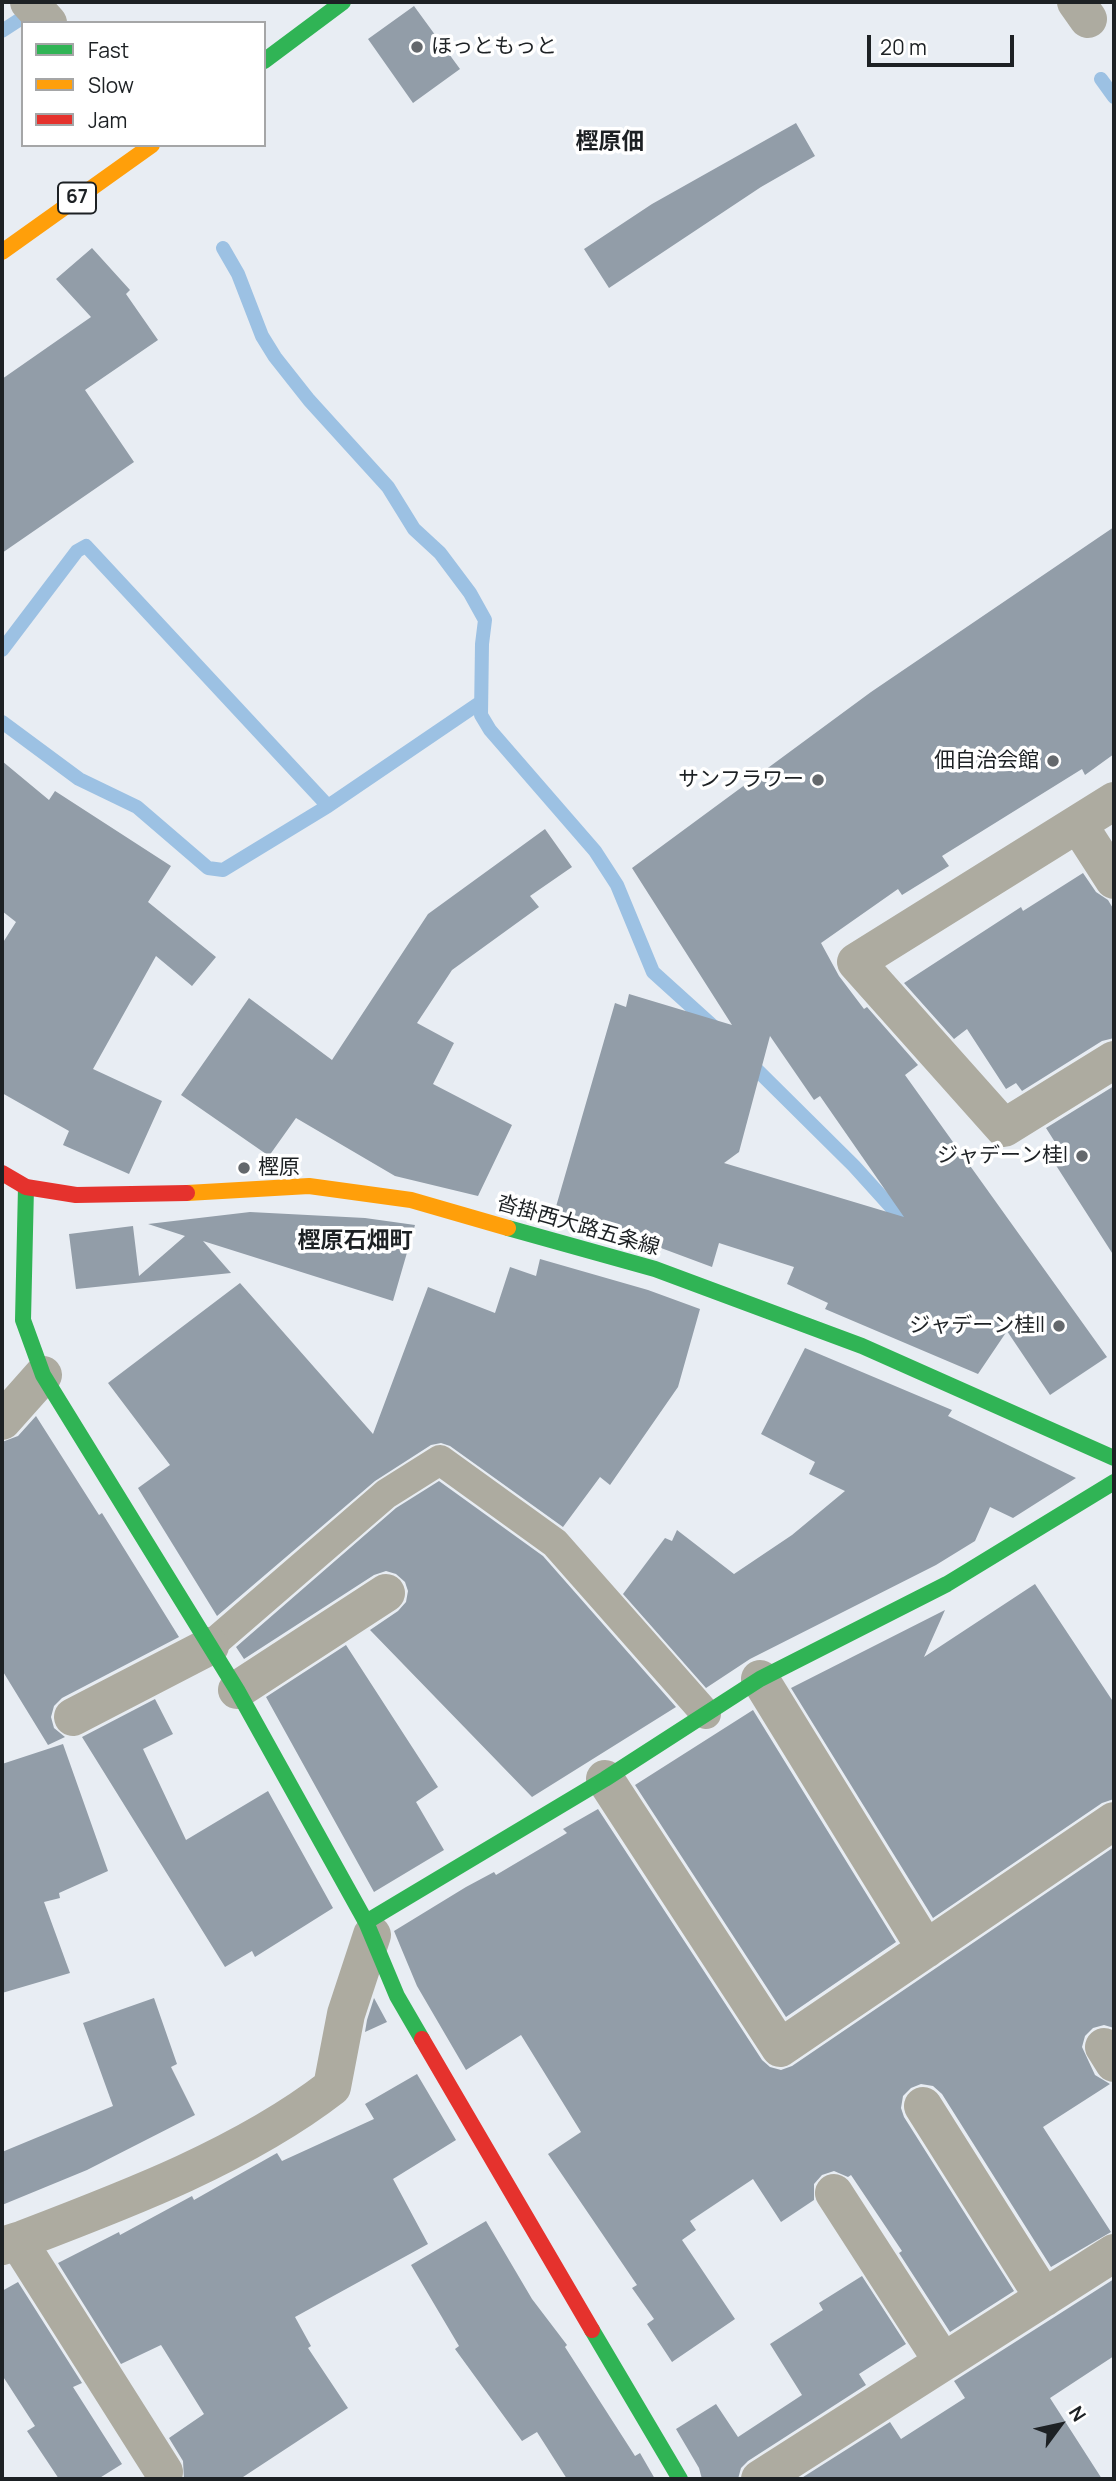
<!DOCTYPE html>
<html>
<head>
<meta charset="utf-8">
<style>
  body { margin:0 }
  #map { position:relative; width:1116px; height:2481px; overflow:hidden; background:#e8edf3; font-family:Manrope,sans-serif }
  canvas { display:block }
  .frame { position:absolute; inset:0; border:4px solid #1d2124; pointer-events:none }
  .legend { position:absolute; left:21px; top:21px; width:245px; height:126px; box-sizing:border-box; background:#fff; border:2px solid #a5a6a7; margin:0; padding:9px 12px; list-style:none; font-size:21px; color:#1d2124 }
  .legend li { display:flex; align-items:center; gap:14px; height:35px }
  .legend b { width:35px; border:2px solid #a5a6a7 }
  .north { position:absolute; left:1025px; top:2390px; width:70px; height:70px; -webkit-text-stroke:5px #fff; paint-order:stroke; rotate:57deg; font-size:19px; font-weight:700; line-height:28px; text-align:center; color:#1d2124 }
  .north::after { content:''; display:block; margin:auto; width:24px; height:32px; background:#1d2124; clip-path:polygon(50% 0,100% 100%,50% 72%,0 100%) }
  .scale { position:absolute; left:867px; top:35px; width:147px; height:32px; box-sizing:border-box; border:4px solid #1d2124; border-top:0; padding-left:9px; font-size:21px; line-height:24px; white-space:nowrap; color:#1d2124; -webkit-text-stroke:5px #fff; paint-order:stroke }
</style>
</head>
<body>
<div id="map">
<canvas width="1116" height="2481"></canvas>
<div class="frame"></div>
<ul class="legend">
<li><b style="height:9px;background:#30b455"></b>Fast</li>
<li><b style="height:9px;background:#ff9f0a"></b>Slow</li>
<li><b style="height:9px;background:#e5322d"></b>Jam</li>
</ul>
<div class="north">N</div>
<div class="scale">20 m</div>
</div>
<script>
const g = document.querySelector('canvas').getContext('2d');
g.lineJoin = 'round';
function stroke(path, color, width, dash) { g.strokeStyle = color; g.lineWidth = width; g.lineCap = dash ? 'butt' : 'round'; g.setLineDash(dash || []); g.stroke(path); }
function paint(path, color) { g.fillStyle = color; g.fill(path, 'evenodd'); }
function drawText(font, color, halo, rows, align = 'center') {
  g.font = font + ' Manrope,"Noto Sans JP",sans-serif'; g.lineWidth = 7; g.setLineDash([]); g.textBaseline = 'middle'; g.strokeStyle = halo; g.fillStyle = color; for (const [text, x, y, turn = 0] of rows) {
    g.save(); g.translate(x, y); g.rotate((+turn || 0) * Math.PI / 180); g.textAlign = isNaN(turn) ? turn : align; if (halo) g.strokeText(text, 0, 0); g.fillText(text, 0, 0); g.restore();
  }
}
const stream = new Path2D(`
  M 2,31 L 22,18
  M 1101,79 L 1114,97
  M 223,248 L 238,274 L 262,336 L 275,357 L 309,400 L 388,487 L 414,529 L 440,553 L 470,593 L 485,620 L 482,644 L 481,715 L 490,730 L 595,851 L 617,885 L 653,972 L 715,1028
  M 2,650 L 77,551 L 86,546 L 328,806
  M 2,722 L 79,779 L 137,807 L 208,868 L 223,870 L 328,806 L 481,702
  M 747,1060 L 854,1166 L 910,1228`);
const building = new Path2D(`
  M 414,6 L 460,69 L 413,103 L 368,39 Z
  M 796,123 L 815,156 L 761,187 L 609,288 L 584,249 L 652,204 Z
  M 92,248 L 130,290 L 126,294 L 158,340 L 85,390 L 134,462 L 2,553 L 2,379 L 91,317 L 56,279 Z
  M 1114,527 L 1114,754 L 1085,775 L 1082,769 L 942,856 L 949,866 L 902,895 L 898,889 L 821,943 L 839,976 L 864,1009 L 867,1007 L 918,1065 L 905,1075 L 1107,1357 L 1050,1395 L 1007,1331 L 978,1374 L 825,1309 L 828,1303 L 787,1284 L 794,1267 L 719,1243 L 712,1267 L 661,1248 L 553,1217 L 615,1003 L 626,1007 L 629,994 L 732,1025 L 632,868 L 871,692 ZM 770,1036 L 814,1100 L 820,1096 L 904,1217 L 724,1163 L 739,1152 Z
  M 2,761 L 49,800 L 55,791 L 171,866 L 148,902 L 216,957 L 192,986 L 156,956 L 93,1069 L 162,1101 L 129,1174 L 63,1145 L 69,1131 L 2,1093 L 2,944 L 16,922 L 2,911 Z
  M 545,829 L 572,867 L 530,896 L 539,907 L 452,970 L 417,1023 L 454,1043 L 433,1084 L 512,1125 L 478,1196 L 395,1176 L 296,1118 L 269,1156 L 181,1095 L 249,998 L 332,1060 L 428,914 Z
  M 1083,873 L 1096,892 L 1108,900 L 1114,910 L 1114,1038 L 1102,1041 L 1022,1091 L 1016,1083 L 1006,1089 L 967,1029 L 954,1039 L 904,983 L 1021,907 L 1023,911 Z
  M 1114,1086 L 1114,1256 L 1050,1156 L 1060,1150 L 1046,1128 Z
  M 250,1212 L 365,1218 L 415,1225 L 393,1301 L 203,1241 L 231,1273 L 76,1289 L 69,1234 L 133,1226 L 139,1276 L 185,1236 L 148,1224 Z
  M 540,1259 L 648,1290 L 700,1309 L 678,1387 L 610,1485 L 600,1477 L 563,1527 L 450,1446 L 441,1443 L 431,1445 L 375,1481 L 217,1616 L 138,1488 L 170,1465 L 108,1383 L 240,1283 L 373,1434 L 428,1287 L 495,1313 L 510,1267 L 536,1276 Z
  M 805,1348 L 952,1410 L 948,1416 L 1076,1478 L 1013,1518 L 990,1507 L 975,1541 L 936,1565 L 750,1659 L 706,1688 L 623,1594 L 665,1538 L 672,1541 L 677,1530 L 734,1574 L 792,1535 L 845,1491 L 809,1474 L 815,1462 L 761,1434 Z
  M 36,1416 L 99,1515 L 102,1513 L 179,1637 L 62,1698 L 54,1706 L 51,1717 L 54,1728 L 65,1737 L 48,1745 L 2,1670 L 2,1442 L 18,1436 Z
  M 439,1481 L 543,1556 L 676,1707 L 532,1797 L 370,1630 L 398,1611 L 406,1602 L 408,1591 L 405,1582 L 396,1574 L 386,1571 L 374,1575 L 244,1659 L 236,1647 L 396,1508 Z
  M 1035,1584 L 1114,1703 L 1114,1799 L 1102,1803 L 933,1918 L 791,1688 L 945,1610 L 924,1657 Z
  M 346,1645 L 438,1787 L 416,1802 L 444,1850 L 374,1892 L 266,1697 Z
  M 155,1699 L 173,1734 L 143,1749 L 186,1840 L 268,1791 L 333,1908 L 255,1957 L 252,1951 L 225,1967 L 82,1737 Z
  M 753,1710 L 896,1942 L 786,2017 L 635,1785 Z
  M 63,1744 L 108,1871 L 59,1893 L 60,1898 L 44,1902 L 70,1973 L 2,1993 L 2,1764 Z
  M 598,1809 L 762,2060 L 770,2067 L 781,2070 L 792,2066 L 1114,1847 L 1114,2028 L 1104,2025 L 1093,2028 L 1085,2036 L 1082,2047 L 1095,2075 L 1110,2084 L 1043,2127 L 1111,2232 L 1051,2267 L 942,2094 L 933,2086 L 921,2084 L 911,2088 L 903,2096 L 901,2108 L 904,2117 L 1014,2291 L 950,2332 L 899,2253 L 902,2251 L 851,2175 L 848,2177 L 834,2171 L 822,2175 L 814,2184 L 814,2200 L 781,2222 L 753,2179 L 690,2221 L 696,2230 L 682,2240 L 735,2319 L 672,2362 L 647,2324 L 654,2319 L 632,2288 L 637,2285 L 548,2154 L 581,2132 L 521,2035 L 466,2070 L 417,1986 L 394,1931 L 466,1887 L 494,1872 L 496,1875 L 567,1833 L 563,1829 Z
  M 154,1998 L 177,2064 L 171,2067 L 195,2115 L 87,2170 L 2,2205 L 2,2152 L 113,2106 L 83,2023 Z
  M 374,1998 L 387,2022 L 365,2032 L 367,2020 Z
  M 417,2074 L 456,2140 L 393,2179 L 428,2244 L 295,2317 L 311,2346 L 308,2348 L 348,2408 L 240,2479 L 184,2479 L 183,2461 L 169,2438 L 204,2414 L 161,2345 L 121,2364 L 58,2263 L 119,2232 L 120,2235 L 192,2196 L 194,2200 L 277,2153 L 282,2161 L 374,2119 L 365,2104 Z
  M 486,2221 L 532,2299 L 567,2345 L 565,2347 L 635,2456 L 640,2453 L 655,2479 L 567,2479 L 537,2432 L 522,2441 L 455,2349 L 459,2346 L 411,2265 Z
  M 862,2276 L 906,2344 L 859,2374 L 866,2385 L 748,2461 L 741,2468 L 738,2479 L 702,2479 L 699,2468 L 676,2429 L 716,2404 L 738,2437 L 802,2395 L 770,2344 L 823,2310 L 819,2303 Z
  M 1114,2279 L 1114,2356 L 1050,2398 L 1102,2479 L 800,2479 L 890,2422 L 901,2439 L 965,2398 L 954,2381 Z
  M 18,2282 L 82,2383 L 73,2387 L 122,2464 L 98,2479 L 59,2479 L 27,2431 L 35,2426 L 2,2375 L 2,2291 Z`);
const lane = new Path2D(`
  M 210,1646 L 386,1494 L 440,1460 L 555,1543 L 706,1714`);
const street = new Path2D(`
  M 29,2 L 48,23
  M 1076,2 L 1088,19
  M 1114,801 L 856,962 L 1004,1128 L 1114,1060
  M 1078,824 L 1114,880
  M 2,1421 L 43,1375
  M 760,1679 L 926,1949
  M 237,1690 L 386,1593
  M 73,1717 L 210,1646
  M 605,1779 L 780,2048 L 1114,1821
  M 1104,2047 L 1114,2063
  M 923,2106 L 1044,2298
  M 834,2193 L 943,2362
  M 18,2241 C 123,2201 243,2156 332,2087 L 346,2014 L 372,1935
  M 2,2246 L 18,2241 L 164,2472
  M 760,2479 L 1114,2253`);
const fast = new Path2D(`
  M 264,61 L 343,2
  M 26,1187 L 23,1320 L 43,1375 L 237,1690 L 366,1922 L 397,1996 L 422,2039
  M 508,1228 L 655,1269 L 862,1346 L 1114,1458
  M 366,1922 L 605,1779 L 760,1679 L 947,1584 L 1114,1482
  M 592,2330 L 680,2479`);
const slow = new Path2D(`
  M 2,252 L 152,145
  M 187,1193 L 309,1186 L 411,1200 L 508,1228`);
const jam = new Path2D(`
  M 2,1173 L 26,1187 L 76,1195 L 187,1193
  M 422,2039 L 592,2330`);
const markers = [
  [417,47,7,"#64686c"],
  [1053,761,7,"#64686c"],
  [818,780,7,"#64686c"],
  [1082,1156,7,"#64686c"],
  [244,1168,7,"#64686c"],
  [1059,1326,7,"#64686c"]
];
const shields = [
  [77,198,38]
];
const shieldNames = [
  ["67",77,198]
];
const poiNames = [
  ["ほっともっと",431,47,"left"],
  ["佃自治会館",1039,761],
  ["サンフラワー",804,780],
  ["ジャデーン桂I",1068,1156],
  ["樫原",258,1168,"left"],
  ["ジャデーン桂II",1045,1326]
];
const streetNames = [
  ["沓掛西大路五条線",578,1226,16]
];
const neighbourhoodNames = [
  ["樫原佃",610,143],
  ["樫原石畑町",355,1242]
];
stroke(stream, '#9cc1e3', 14);
paint(building, '#929da8');
stroke(lane, '#adaba0', 30);
stroke(street, '#adaba0', 38);
stroke(fast, '#30b455', 16);
stroke(slow, '#ff9f0a', 16);
stroke(jam, '#e5322d', 16);
for (const [x, y, r, color] of markers) { const dot = new Path2D(); dot.arc(x, y, r, 0, 2 * Math.PI); g.fillStyle = color; g.fill(dot); stroke(dot, '#fff', 2.5); }
for (const [x, y, w] of shields) { const box = new Path2D(); box.roundRect(x - w / 2, y - 15.5, w, 31, 5); g.fillStyle = '#fff'; g.fill(box); stroke(box, '#1d2124', 2); }
drawText('bold 19px', '#1d2124', null, shieldNames);
drawText('21px', '#1d2124', '#fff', poiNames, 'right');
drawText('21px', '#1d2124', '#fff', streetNames);
drawText('bold 23px', '#1d2124', '#fff', neighbourhoodNames);
</script>
</body>
</html>
